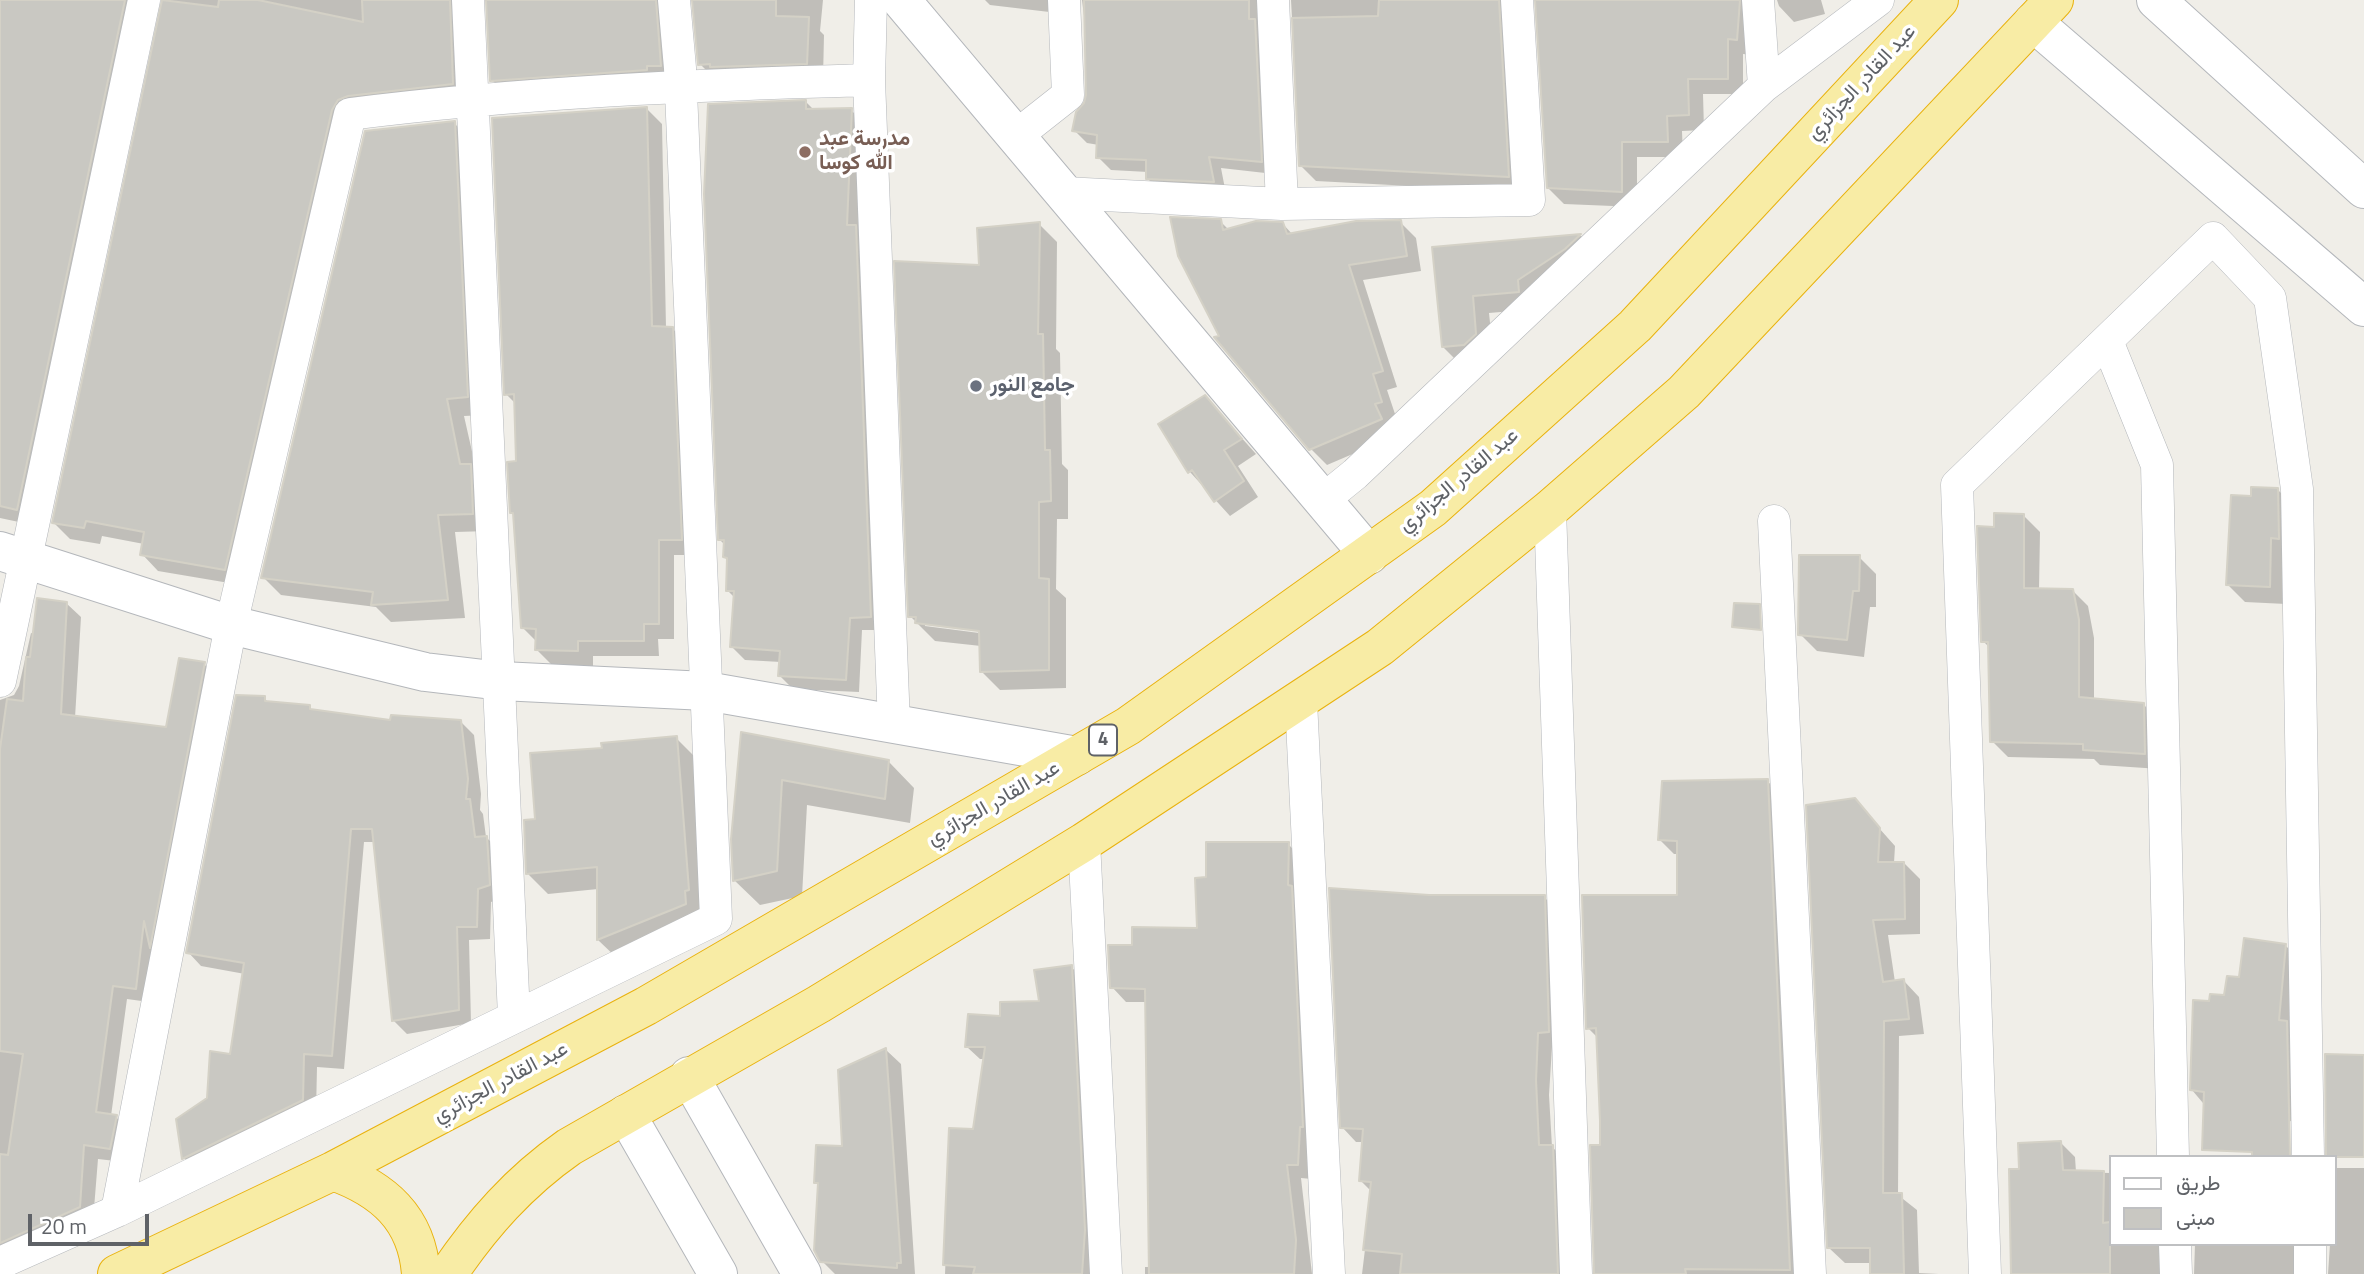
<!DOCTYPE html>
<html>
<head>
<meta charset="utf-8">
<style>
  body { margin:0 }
  #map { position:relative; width:2364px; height:1274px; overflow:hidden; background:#f0eee8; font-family:"Titillium Web",Vazirmatn,sans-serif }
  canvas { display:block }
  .legend { position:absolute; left:2109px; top:1155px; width:228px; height:91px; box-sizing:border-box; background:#fff; border:2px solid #bfc0c2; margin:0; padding:9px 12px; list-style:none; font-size:21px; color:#5f6267 }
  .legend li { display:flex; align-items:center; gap:14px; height:35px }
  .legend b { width:35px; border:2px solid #bfc0c2 }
  .scale { position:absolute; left:28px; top:1214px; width:121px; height:32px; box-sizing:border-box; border:4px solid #5f6267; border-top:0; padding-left:9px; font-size:21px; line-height:24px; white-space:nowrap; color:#5f6267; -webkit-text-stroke:5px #fff; paint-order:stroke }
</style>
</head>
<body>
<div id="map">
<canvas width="2364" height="1274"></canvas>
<ul class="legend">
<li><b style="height:9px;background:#fff"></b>طريق</li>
<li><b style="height:19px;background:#c9c8c2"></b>مبنى</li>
</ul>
<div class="scale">20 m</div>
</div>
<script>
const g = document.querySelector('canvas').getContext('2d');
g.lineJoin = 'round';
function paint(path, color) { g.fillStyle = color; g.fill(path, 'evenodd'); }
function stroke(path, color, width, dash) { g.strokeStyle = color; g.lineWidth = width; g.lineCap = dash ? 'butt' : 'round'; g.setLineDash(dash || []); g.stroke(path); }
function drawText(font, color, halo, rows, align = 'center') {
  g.font = font + ' "Titillium Web",Vazirmatn,sans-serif'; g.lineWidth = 7; g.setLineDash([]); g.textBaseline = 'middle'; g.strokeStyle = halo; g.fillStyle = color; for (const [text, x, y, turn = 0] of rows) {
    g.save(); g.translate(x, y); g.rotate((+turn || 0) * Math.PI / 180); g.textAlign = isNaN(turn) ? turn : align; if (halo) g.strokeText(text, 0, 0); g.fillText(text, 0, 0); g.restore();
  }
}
const shadow = new Path2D(`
  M 0,0 L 153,0 L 33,525 L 0,518 Z
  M 163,0 L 476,0 L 469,100 L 365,111 L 241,585 L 158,571 L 142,554 L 144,544 L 102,536 L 100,544 L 70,539 L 54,523 Z
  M 486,0 L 683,0 L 677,81 L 508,96 L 492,80 Z
  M 694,0 L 823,0 L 820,31 L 824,35 L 823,79 L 716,80 L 700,64 Z
  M 985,0 L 1064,0 L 1058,13 L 990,5 Z
  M 1082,0 L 1263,0 L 1274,174 L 1221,168 L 1226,194 L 1160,191 L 1147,178 L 1148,172 L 1111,170 L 1098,157 L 1099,145 L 1087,143 L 1074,130 L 1086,104 L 1088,48 Z
  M 1291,0 L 1524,0 L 1524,192 L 1316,181 L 1300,165 Z
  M 1537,0 L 1765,0 L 1753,55 L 1743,54 L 1743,94 L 1703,94 L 1704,130 L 1682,131 L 1683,157 L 1637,157 L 1637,207 L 1564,204 L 1548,188 Z
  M 1777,0 L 1821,0 L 1825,14 L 1794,22 L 1779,6 Z
  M 806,102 L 814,110 L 851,110 L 864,123 L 884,630 L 862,630 L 859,692 L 793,689 L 780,676 L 781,662 L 745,660 L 732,647 L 735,598 L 727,590 L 729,561 L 724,557 L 725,545 L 720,540 Z
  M 647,109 L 662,124 L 666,328 L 672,328 L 687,344 L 696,555 L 674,555 L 674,639 L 658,639 L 659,656 L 593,656 L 593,666 L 552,665 L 537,650 L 537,642 L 523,628 L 514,515 L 511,512 L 518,463 L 516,404 L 506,394 Z
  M 454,123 L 472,141 L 485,415 L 464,416 L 490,531 L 455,532 L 465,618 L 391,622 L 376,607 L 281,595 L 263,577 Z
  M 1220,221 L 1229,230 L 1283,224 L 1293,235 L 1400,222 L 1416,238 L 1421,271 L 1363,280 L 1397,387 L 1387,390 L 1396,417 L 1397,435 L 1327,465 L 1311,449 L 1221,337 Z
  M 1039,224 L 1057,242 L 1056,349 L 1060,353 L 1062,464 L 1068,470 L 1068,519 L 1057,519 L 1056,589 L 1066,598 L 1066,688 L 1000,690 L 982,672 L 981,646 L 935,641 L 910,616 L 981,267 ZM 925,623 L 988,630 L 987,634 L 925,626 Z
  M 1581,236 L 1597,252 L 1536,309 L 1489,313 L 1493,351 L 1460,364 L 1443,347 L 1434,248 Z
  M 1205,397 L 1256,454 L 1238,466 L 1258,497 L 1230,516 L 1190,472 Z
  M 2278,490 L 2295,507 L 2286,604 L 2245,602 L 2228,585 L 2253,498 Z
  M 2024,516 L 2040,532 L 2039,590 L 2072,590 L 2088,606 L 2094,638 L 2094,700 L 2143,704 L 2159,720 L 2160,769 L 2100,765 L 2094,759 L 2008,757 L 1992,741 L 1990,648 L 1983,641 L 1996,529 Z
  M 1859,557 L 1876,574 L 1876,607 L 1870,607 L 1864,657 L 1817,651 L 1800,634 Z
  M 66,603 L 81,617 L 75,718 L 168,729 L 204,664 L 218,678 L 149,1002 L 127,999 L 111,1116 L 116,1117 L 130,1131 L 124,1162 L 98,1159 L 93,1221 L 0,1268 L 0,700 L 14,695 L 19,686 L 31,633 L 35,634 Z
  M 264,698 L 269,703 L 309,707 L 314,712 L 392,722 L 461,722 L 474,735 L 481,794 L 480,810 L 483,814 L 486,837 L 500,851 L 502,898 L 491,902 L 490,939 L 469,940 L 471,1023 L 407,1034 L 393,1020 L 375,842 L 364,842 L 344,1069 L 317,1067 L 316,1113 L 197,1171 L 184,1158 L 208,1099 L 232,1056 L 245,974 L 201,966 L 188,952 Z
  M 743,734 L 889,762 L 914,788 L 910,823 L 807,805 L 802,896 L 760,905 L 734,880 Z
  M 676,738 L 697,759 L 709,910 L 619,960 L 598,940 L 598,889 L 548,894 L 528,874 L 536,821 L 604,750 Z
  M 1767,781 L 1782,795 L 1804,1274 L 1596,1274 L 1602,1147 L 1598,1038 L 1588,1028 L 1679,896 L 1679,854 L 1674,854 L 1660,840 Z
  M 1854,800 L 1895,846 L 1894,863 L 1904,863 L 1920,879 L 1920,934 L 1888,935 L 1895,982 L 1904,981 L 1919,997 L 1924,1034 L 1899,1036 L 1898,1195 L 1917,1210 L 1919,1273 L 1939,1274 L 1872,1274 L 1872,1263 L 1845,1263 L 1829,1248 Z
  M 1288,844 L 1302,858 L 1312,1179 L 1301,1178 L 1312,1274 L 1145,1274 L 1145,1267 L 1150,1267 L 1147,1002 L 1126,1002 L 1112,987 L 1134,947 L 1199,930 L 1207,879 Z
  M 1429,897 L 1544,897 L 1558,911 L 1563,1046 L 1552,1047 L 1549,1095 L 1552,1147 L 1567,1161 L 1573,1274 L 1362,1274 L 1372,1192 L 1360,1180 L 1364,1142 L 1356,1142 L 1342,1127 Z
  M 2285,945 L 2299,959 L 2302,1121 L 2219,1122 L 2192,1090 L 2211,1002 L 2225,996 L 2241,979 Z
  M 1071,967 L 1084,979 L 1095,1274 L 945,1274 L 951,1130 L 974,1131 L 985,1059 L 980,1059 L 967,1047 L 1002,1018 L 1041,1003 Z
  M 886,1050 L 901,1064 L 915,1274 L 835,1274 L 822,1261 L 820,1186 L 816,1183 L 844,1148 Z
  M 2061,1143 L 2075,1157 L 2076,1172 L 2110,1173 L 2110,1244 L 2178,1244 L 2172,1274 L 2012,1274 L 2020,1171 Z
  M 2334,1168 L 2364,1168 L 2364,1274 L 2328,1274 L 2330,1244 L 2334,1244 Z
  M 2195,1244 L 2313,1244 L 2306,1274 L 2194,1274 Z`);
const building = new Path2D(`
  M 0,0 L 125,0 L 17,510 L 0,506 Z
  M 162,0 L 218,7 L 219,0 L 258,0 L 363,22 L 362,0 L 450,0 L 453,84 L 348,96 L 338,100 L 332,110 L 225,570 L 140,555 L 144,532 L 86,521 L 84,528 L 52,523 Z
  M 486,0 L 656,0 L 661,66 L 647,66 L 647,70 L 490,81 Z
  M 692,0 L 776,0 L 776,16 L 809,17 L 807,64 L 710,67 L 710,64 L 698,65 Z
  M 1084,0 L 1249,0 L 1249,19 L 1255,19 L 1262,162 L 1209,157 L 1214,182 L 1146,179 L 1146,160 L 1096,158 L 1097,135 L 1072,131 L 1076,112 L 1084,103 L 1086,95 Z
  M 1379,0 L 1499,0 L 1509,177 L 1299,166 L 1292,18 L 1378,16 Z
  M 1535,0 L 1740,0 L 1737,40 L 1728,39 L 1728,79 L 1688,79 L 1689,115 L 1667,116 L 1668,142 L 1622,142 L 1622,192 L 1547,188 Z
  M 806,100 L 806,109 L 852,108 L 847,225 L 856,225 L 871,617 L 850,618 L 846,680 L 778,676 L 780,651 L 730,647 L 734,591 L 726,591 L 727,558 L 723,557 L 724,540 L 718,540 L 704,194 L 708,104 Z
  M 647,107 L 652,326 L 673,327 L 682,540 L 659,540 L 659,624 L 644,624 L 644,641 L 578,641 L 578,651 L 535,650 L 536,629 L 521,628 L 513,513 L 510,513 L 507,462 L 516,461 L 514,394 L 504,395 L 492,118 Z
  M 455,121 L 468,397 L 447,399 L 460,464 L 471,464 L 473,514 L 438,515 L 448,600 L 371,605 L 373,592 L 261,578 L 365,131 Z
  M 1170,217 L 1221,219 L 1223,230 L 1256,221 L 1283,222 L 1287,234 L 1356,221 L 1401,220 L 1407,256 L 1349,265 L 1383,371 L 1373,374 L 1382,402 L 1375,404 L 1382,419 L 1309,450 L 1214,337 L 1219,336 L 1178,256 Z
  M 1040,222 L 1038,334 L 1043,334 L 1045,450 L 1050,450 L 1051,501 L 1039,502 L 1039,578 L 1049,579 L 1049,670 L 980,672 L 979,631 L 915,623 L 916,617 L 908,617 L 894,261 L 979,265 L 977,228 Z
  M 1581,234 L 1565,249 L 1518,280 L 1519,292 L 1473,296 L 1476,334 L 1464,345 L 1442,347 L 1432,247 Z
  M 1205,395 L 1242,439 L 1224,450 L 1244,481 L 1214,502 L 1192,470 L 1188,473 L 1158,424 Z
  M 2251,487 L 2278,488 L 2279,539 L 2271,538 L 2270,587 L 2226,585 L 2231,495 L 2251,496 Z
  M 1994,513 L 2024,514 L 2024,588 L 2073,589 L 2079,620 L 2079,697 L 2144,703 L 2145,754 L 2083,750 L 2083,744 L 1990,742 L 1988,642 L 1981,642 L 1977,526 L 1994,527 Z
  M 1799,555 L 1860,555 L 1859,591 L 1853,591 L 1847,640 L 1798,635 Z
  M 37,598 L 67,602 L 61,714 L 166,727 L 179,658 L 205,662 L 150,948 L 144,921 L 136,989 L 113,986 L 96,1112 L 117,1115 L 110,1149 L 84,1145 L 80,1207 L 0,1243 L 0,1154 L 8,1155 L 23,1054 L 0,1051 L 0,749 L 7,699 L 23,701 L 26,657 L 30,657 Z
  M 1734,603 L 1760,604 L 1761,630 L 1732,627 Z
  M 236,695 L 265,696 L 265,701 L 310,705 L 310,709 L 390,720 L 391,715 L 461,720 L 468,779 L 466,799 L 470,799 L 475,837 L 487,836 L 490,885 L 478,889 L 477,927 L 457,927 L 459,1010 L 392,1021 L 372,829 L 351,829 L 332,1056 L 304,1054 L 303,1100 L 182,1159 L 176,1119 L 207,1098 L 210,1051 L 230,1054 L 244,963 L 186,953 Z
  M 741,732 L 889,760 L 885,799 L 782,780 L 777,871 L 733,881 L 731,839 Z
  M 677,736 L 689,890 L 685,891 L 686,904 L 597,940 L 597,867 L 526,874 L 524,820 L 535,819 L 530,753 L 602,748 L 601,743 Z
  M 1768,779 L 1790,1270 L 1685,1269 L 1686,1274 L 1594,1274 L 1590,1145 L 1600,1145 L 1600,1121 L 1596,1028 L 1586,1029 L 1582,895 L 1677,895 L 1677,841 L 1658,840 L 1662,781 Z
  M 1855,798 L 1880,828 L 1878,862 L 1904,862 L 1905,919 L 1873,920 L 1883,982 L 1904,979 L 1909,1019 L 1884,1021 L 1883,1193 L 1902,1193 L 1904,1274 L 1870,1274 L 1870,1248 L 1827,1248 L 1806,805 Z
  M 1206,842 L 1289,842 L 1288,885 L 1292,886 L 1303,1127 L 1300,1127 L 1298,1165 L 1287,1165 L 1296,1240 L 1294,1274 L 1149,1274 L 1145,989 L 1110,988 L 1108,945 L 1132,945 L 1132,927 L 1197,928 L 1195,878 L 1206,877 Z
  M 1329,888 L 1429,895 L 1545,895 L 1549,1032 L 1538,1033 L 1536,1080 L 1539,1145 L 1553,1145 L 1558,1274 L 1400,1274 L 1402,1254 L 1363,1250 L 1371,1182 L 1359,1181 L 1363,1129 L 1340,1128 Z
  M 2244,938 L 2286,944 L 2279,1020 L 2287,1021 L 2290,1157 L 2252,1157 L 2252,1152 L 2202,1150 L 2204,1092 L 2190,1090 L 2193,1000 L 2209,1001 L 2210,994 L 2224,995 L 2227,976 L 2239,977 Z
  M 1072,965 L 1085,1230 L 1082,1274 L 973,1274 L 975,1267 L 943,1265 L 949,1128 L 973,1129 L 985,1047 L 965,1047 L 968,1014 L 1000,1016 L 1000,1002 L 1039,1001 L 1034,970 Z
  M 886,1048 L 901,1263 L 897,1263 L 897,1268 L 820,1262 L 814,1250 L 818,1183 L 814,1183 L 816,1145 L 842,1146 L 838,1070 Z
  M 2325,1054 L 2364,1055 L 2364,1157 L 2326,1157 Z
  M 2061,1141 L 2063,1170 L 2104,1171 L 2103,1223 L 2110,1222 L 2110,1274 L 2011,1274 L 2009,1169 L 2019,1169 L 2018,1143 Z`);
const minor = new Path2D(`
  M 468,0 L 514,1016
  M 871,0 L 869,80 L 894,725
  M 1273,0 L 1282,204
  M 1758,0 L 1764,86
  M 1016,136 L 1068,95 L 1064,0
  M 1064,193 L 1282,204 L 1529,200 L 1517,0
  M 2107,341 L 2157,465 L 2173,1157
  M 1323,500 L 1355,474 L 1764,86 L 1878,0
  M 1550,509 L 1576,1274
  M 1774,521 L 1810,1274
  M 0,681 L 144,0
  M 1301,701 L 1329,1274
  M 1084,842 L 1106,1274
  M 117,1211 L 231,625 L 350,114 C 523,92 695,85 869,80
  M 2175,1244 L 2176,1274
  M 2310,1244 L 2310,1274
  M 0,1263 L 117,1211 L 716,919 L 680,68 L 674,0
  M 1985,1274 L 1957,485 L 2213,238 L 2270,298 L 2297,489 L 2308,1157`);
const tertiary = new Path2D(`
  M 901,0 L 1369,555
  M 2156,0 L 2364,189
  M 2033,22 L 2364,307
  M 0,551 L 231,625 L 425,672 L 501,681 L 706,691 L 1077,756
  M 689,1076 L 802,1274
  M 626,1114 L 718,1274`);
const trunk = new Path2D(`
  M 333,1171 C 383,1189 417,1218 421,1274
  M 117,1274 L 333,1171 L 646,1006 L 1128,726 L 1433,508 L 1635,326 L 1939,0
  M 448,1274 C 482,1224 519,1182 569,1147 L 819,1004 L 1084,842 L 1380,647 L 1550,509 L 1684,392 L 2054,0`);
const markers = [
  [805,152,7,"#8d6e63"],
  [976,386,7,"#6b7280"]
];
const shields = [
  [1103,740,28]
];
const shieldNames = [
  ["4",1103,740]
];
const streetNames = [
  ["عبد القادر الجزائري",1862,83,-47],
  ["عبد القادر الجزائري",1459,481,-40],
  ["عبد القادر الجزائري",994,804,-30],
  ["عبد القادر الجزائري",501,1083,-28]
];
const educationNames = [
  ["مدرسة عبد",819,140],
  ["الله كوسا",819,164]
];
const worshipNames = [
  ["جامع النور",990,386]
];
paint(shadow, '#0003');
paint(building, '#c9c8c2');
stroke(building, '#d4d1c6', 2);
stroke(minor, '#b4b7bb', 33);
stroke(tertiary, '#b4b7bb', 40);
stroke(trunk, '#e9b20e', 40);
stroke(minor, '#fff', 32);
stroke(tertiary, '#fff', 38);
stroke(trunk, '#f8eca5', 38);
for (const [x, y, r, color] of markers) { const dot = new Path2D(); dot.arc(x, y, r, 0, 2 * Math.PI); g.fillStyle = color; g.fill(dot); stroke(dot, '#fff', 2.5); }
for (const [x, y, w] of shields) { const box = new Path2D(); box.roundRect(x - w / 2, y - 15.5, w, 31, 5); g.fillStyle = '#fff'; g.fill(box); stroke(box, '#5f6267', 2); }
drawText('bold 19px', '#5f6267', null, shieldNames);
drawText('21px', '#5f6267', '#fff', streetNames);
drawText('bold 21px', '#785e54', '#fff', educationNames, 'left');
drawText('bold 21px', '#5b616d', '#fff', worshipNames, 'left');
</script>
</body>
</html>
